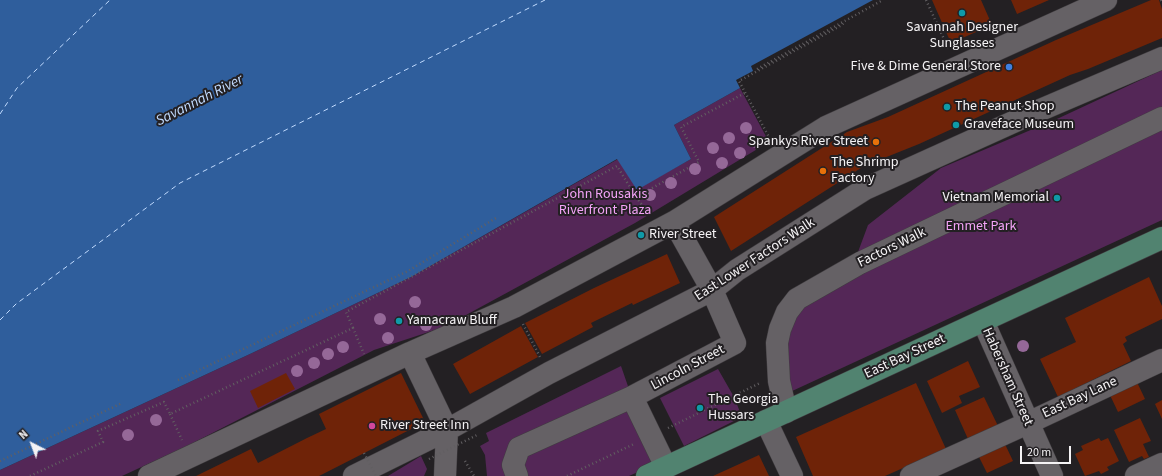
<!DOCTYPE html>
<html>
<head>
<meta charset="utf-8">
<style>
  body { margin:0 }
  #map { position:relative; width:1162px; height:476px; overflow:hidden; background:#232023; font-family:"Source Sans 3",sans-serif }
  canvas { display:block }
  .north { position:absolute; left:12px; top:424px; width:40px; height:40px; -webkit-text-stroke:3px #232023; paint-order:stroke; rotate:318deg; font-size:11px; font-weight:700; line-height:16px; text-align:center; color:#f5f3f5 }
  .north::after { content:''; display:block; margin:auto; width:14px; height:18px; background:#f5f3f5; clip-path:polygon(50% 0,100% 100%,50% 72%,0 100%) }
  .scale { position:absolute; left:1020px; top:446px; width:51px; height:18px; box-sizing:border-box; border:2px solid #f5f3f5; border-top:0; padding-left:5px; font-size:12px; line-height:14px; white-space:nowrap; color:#f5f3f5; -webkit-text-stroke:3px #232023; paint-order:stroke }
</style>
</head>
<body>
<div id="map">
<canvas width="1162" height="476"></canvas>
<div class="north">N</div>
<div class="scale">20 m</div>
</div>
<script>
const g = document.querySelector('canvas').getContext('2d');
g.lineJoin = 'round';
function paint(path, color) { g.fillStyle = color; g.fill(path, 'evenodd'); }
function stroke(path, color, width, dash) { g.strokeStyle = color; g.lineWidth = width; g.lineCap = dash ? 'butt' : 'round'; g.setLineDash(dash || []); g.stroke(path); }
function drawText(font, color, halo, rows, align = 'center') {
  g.font = font + ' "Source Sans 3",sans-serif'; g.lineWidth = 4; g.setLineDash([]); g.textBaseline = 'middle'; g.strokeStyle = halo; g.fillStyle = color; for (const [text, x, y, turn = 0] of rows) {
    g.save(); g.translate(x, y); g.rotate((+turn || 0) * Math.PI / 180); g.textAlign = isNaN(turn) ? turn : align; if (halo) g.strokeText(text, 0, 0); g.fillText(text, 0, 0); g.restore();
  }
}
const green = new Path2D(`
  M 1162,70 L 1162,220 L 790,392 L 785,347 L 788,332 L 805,303 L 848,279 L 868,225 L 941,168 L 1059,118 Z
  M 740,88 L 769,142 L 635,223 L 444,327 L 374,350 L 187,446 L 122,476 L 0,476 L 0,470 L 250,354 L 411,277 L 618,159 L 637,189 L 691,159 L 674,125 Z
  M 621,366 L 630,392 L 514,443 L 509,476 L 487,476 L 485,455 L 480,446 L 489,441 L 486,433 Z
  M 718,369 L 734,397 L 742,417 L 684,446 L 660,398 Z
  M 629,407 L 658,463 L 629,476 L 527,476 L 523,467 L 529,450 Z
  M 421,456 L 427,469 L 424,476 L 388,476 Z`);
const water = new Path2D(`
  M 0,0 L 873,0 L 751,66 L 753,71 L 736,80 L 740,88 L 674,125 L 691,159 L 637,190 L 617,159 L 411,277 L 250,354 L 0,470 Z`);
const ferry = new Path2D(`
  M 0,114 L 17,88 L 110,0
  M 0,320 L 16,304 L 180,183 L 545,0`);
const building = new Path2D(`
  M 932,0 L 981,0 L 992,25 L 951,43 Z
  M 1011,0 L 1049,0 L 1017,14 Z
  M 1151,0 L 1159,0 L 1162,9 L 1162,38 L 1088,69 L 1070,75 L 919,144 L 864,166 L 731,251 L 714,217 L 847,132 L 888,117 L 1056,40 Z
  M 667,254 L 680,283 L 633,305 L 632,303 L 593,322 L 591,323 L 593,327 L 542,354 L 525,323 L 594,288 Z
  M 1149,277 L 1162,306 L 1162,319 L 1125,337 L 1127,341 L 1123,344 L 1131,361 L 1058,397 L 1040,359 L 1076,342 L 1065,318 Z
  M 521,326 L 538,357 L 470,394 L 453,364 Z
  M 968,361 L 980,387 L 959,396 L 962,403 L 942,413 L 927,381 Z
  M 286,373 L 295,389 L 258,408 L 250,391 Z
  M 401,373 L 425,422 L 325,473 L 319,476 L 196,476 L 251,449 L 258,463 L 307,438 L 326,429 L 319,414 Z
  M 1136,380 L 1145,399 L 1118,412 L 1109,393 Z
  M 916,383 L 946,449 L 885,476 L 813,476 L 796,437 Z
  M 984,397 L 998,426 L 968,439 L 955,410 Z
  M 1162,400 L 1162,419 L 1155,404 Z
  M 1140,418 L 1151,441 L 1143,444 L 1149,457 L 1144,459 L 1142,456 L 1129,462 L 1114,430 Z
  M 1099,438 L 1101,441 L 1108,438 L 1119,461 L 1107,467 L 1109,470 L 1101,474 L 1099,471 L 1085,476 L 1075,454 L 1083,450 L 1081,446 Z
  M 1004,442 L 1013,461 L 987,473 L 978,455 Z
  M 759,455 L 769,476 L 713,476 Z`);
const path = new Path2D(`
  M 926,0 L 949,50
  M 1161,0 L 1162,2
  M 757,69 L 883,0
  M 770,139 L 739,81 L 842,25 L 845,21
  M 636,197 L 649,214
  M 523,324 L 540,357
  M 353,328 L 346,312 L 617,166 L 636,197 L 699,162 L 681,127 L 745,93
  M 178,380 L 408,271 L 496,218
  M 170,414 L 182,440
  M 668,428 L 760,383
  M 0,461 L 122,403
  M 465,461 L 474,476
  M 30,476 L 103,442 L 98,431 L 164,402 L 170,414 L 353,328 L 364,354
  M 567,476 L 634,444`);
const minor = new Path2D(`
  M 983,321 L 1052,476
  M 410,353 L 447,430 L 445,476
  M 632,397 L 666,467
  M 786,412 L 779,381 L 777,343 L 780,329 L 787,312 L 797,299 L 860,263 L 1162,118
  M 766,421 L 792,476
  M 149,476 L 410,353 L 514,307 L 674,222 L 826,127 L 1106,0
  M 354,476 L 447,430 L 549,373 L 712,290 L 737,270 L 865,189 L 1031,114 L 1162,58
  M 517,476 L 513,465 L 519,448 L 632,397 L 735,343 L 712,290 L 674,222
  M 911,476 L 1028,423 L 1162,360
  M 1136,476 L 1162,464`);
const major = new Path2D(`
  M 647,476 L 1162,238`);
const pathBridge = new Path2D(`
  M 364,453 L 376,476
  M 429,459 L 479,434`);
const trees = [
  [746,128],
  [729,138],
  [756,142],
  [713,148],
  [740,153],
  [722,163],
  [695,169],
  [671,183],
  [650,195],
  [415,302],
  [380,319],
  [426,325],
  [388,338],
  [1023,346],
  [343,347],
  [328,354],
  [314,363],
  [297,371],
  [156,420],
  [128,435]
];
const markers = [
  [962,13,4,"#0f9aa8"],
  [1009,67,4,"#3f7fe0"],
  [947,107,4,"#0f9aa8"],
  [956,125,4,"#0f9aa8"],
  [876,142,4,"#e8710a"],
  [823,171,4,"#e8710a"],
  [1057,198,4,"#0f9aa8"],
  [641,235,4,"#0f9aa8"],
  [399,321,4,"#0f9aa8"],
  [700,408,4,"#0f9aa8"],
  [372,426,4,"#d1479c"]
];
const poiNames = [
  ["Savannah Designer",962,28,"center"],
  ["Sunglasses",962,44,"center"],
  ["Five & Dime General Store",1001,67,"right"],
  ["The Peanut Shop",955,107],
  ["Graveface Museum",964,125],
  ["Spankys River Street",868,142,"right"],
  ["The Shrimp",831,163],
  ["Factory",831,179],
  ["Vietnam Memorial",1049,198,"right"],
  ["River Street",649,235],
  ["Yamacraw Bluff",407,321],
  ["The Georgia",708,400],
  ["Hussars",708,416],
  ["River Street Inn",380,426]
];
const parkNames = [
  ["John Rousakis",605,195],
  ["Riverfront Plaza",605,211],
  ["Emmet Park",981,227]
];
const streetNames = [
  ["Factors Walk",892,248,-26],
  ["East Lower Factors Walk",755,260,-33],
  ["East Bay Street",905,357,-25],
  ["Lincoln Street",688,368,-28],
  ["Habersham Street",1007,377,66],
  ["East Bay Lane",1080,398,-25]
];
const waterNames = [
  ["Savannah River",200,101,-27]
];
paint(green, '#542757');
paint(water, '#2f5e9c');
stroke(ferry, '#c1dbff', 1, [5, 4]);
paint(building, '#6f2308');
stroke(minor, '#403d40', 23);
stroke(major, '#403d40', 23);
stroke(path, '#625f62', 2.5, [1, 3]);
stroke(minor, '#656165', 22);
stroke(major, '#518370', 22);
stroke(pathBridge, '#625f62', 2.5, [1, 3]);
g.fillStyle = '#956898';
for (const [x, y] of trees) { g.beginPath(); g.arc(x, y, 6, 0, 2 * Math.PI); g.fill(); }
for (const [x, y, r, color] of markers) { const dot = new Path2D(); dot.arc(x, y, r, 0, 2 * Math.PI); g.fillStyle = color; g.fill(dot); stroke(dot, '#232023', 1.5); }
drawText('14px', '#f5f3f5', '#232023', poiNames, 'left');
drawText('14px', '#f3a3f7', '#232023', parkNames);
drawText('14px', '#f5f3f5', '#232023', streetNames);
drawText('italic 15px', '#c1dbff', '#232023', waterNames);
</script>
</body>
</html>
